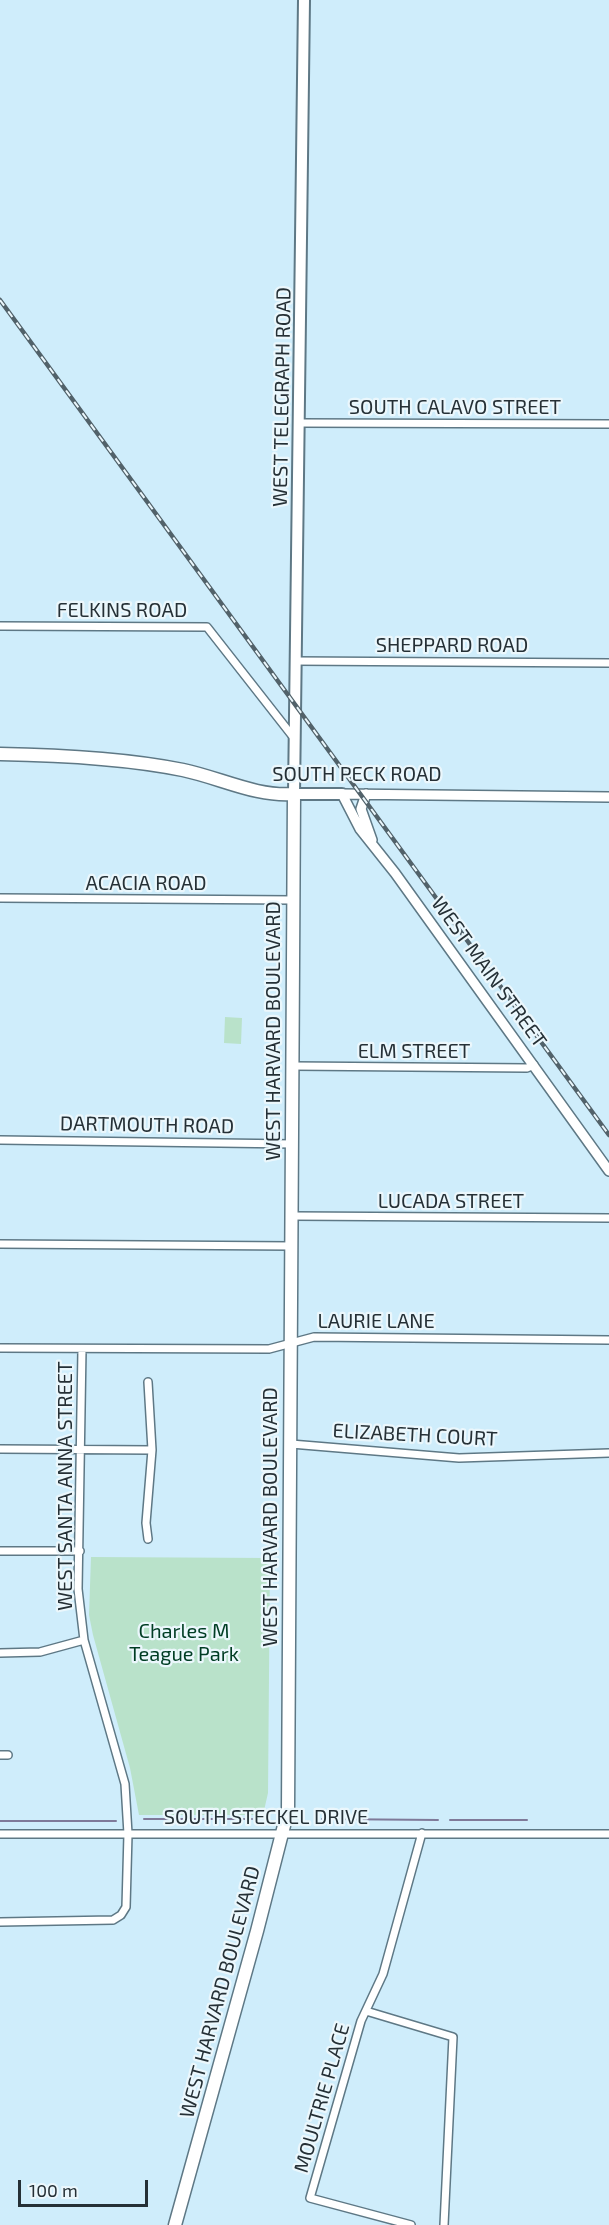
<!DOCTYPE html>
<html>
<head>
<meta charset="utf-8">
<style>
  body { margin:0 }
  #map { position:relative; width:609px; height:2225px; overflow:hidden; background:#cfedfb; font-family:"Exo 2",sans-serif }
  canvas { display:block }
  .scale { position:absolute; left:18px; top:2180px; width:130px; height:27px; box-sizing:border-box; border:3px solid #253036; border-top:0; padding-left:8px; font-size:18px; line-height:21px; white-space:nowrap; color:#253036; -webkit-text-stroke:4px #ebf7fc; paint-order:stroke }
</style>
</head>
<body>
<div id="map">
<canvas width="609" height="2225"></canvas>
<div class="scale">100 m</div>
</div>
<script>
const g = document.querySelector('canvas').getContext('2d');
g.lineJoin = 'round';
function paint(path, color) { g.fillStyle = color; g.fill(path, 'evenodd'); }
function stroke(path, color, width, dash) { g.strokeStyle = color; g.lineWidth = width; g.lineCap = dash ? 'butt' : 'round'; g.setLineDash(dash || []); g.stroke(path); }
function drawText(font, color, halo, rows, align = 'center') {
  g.font = font + ' "Exo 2",sans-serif'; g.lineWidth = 4.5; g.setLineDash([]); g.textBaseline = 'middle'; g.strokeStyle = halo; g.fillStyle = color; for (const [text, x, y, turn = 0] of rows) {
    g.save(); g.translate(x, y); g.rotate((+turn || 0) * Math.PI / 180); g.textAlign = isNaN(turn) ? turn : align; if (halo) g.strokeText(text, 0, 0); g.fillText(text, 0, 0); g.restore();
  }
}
const green = new Path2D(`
  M 225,1017 L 242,1018 L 241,1044 L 224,1043 Z
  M 91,1557 L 270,1558 L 268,1793 L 263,1815 L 139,1815 L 130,1768 L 93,1635 L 89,1615 Z`);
const stream = new Path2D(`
  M 144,1819 L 252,1819
  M 322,1819 L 438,1820
  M 450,1820 L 527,1820
  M 0,1821 L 116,1821`);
const minor = new Path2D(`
  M 300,423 L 609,424
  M 0,626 L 207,627 L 294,738
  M 295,661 L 609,663
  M 0,898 L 293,900
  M 293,1066 L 527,1068 L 534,1065
  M 0,1140 L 293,1144
  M 293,1216 L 609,1218
  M 0,1244 L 292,1246
  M 0,1348 L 269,1349 L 314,1337 L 609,1340
  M 291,1444 L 459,1458 L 609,1453
  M 0,1449 L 152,1450
  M 148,1539 L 146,1523 L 152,1450 L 148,1382
  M 0,1551 L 80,1551
  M 0,1653 L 40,1652 L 84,1640
  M 0,1755 L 8,1755
  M 0,1834 L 609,1834
  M 0,1922 L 113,1920 L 121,1915 L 126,1907 L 128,1834 L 125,1784 L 84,1640 L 78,1589 L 82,1349
  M 366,2011 L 453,2037 L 444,2225
  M 411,2225 L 310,2198 L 361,2021 L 383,1974 L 422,1833`);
const tertiary = new Path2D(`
  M 366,794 L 361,809 L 372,840
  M 609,797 L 342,794 L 360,829 L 395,873 L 609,1171`);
const secondary = new Path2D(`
  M 304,0 L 294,794 L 342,794`);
const primary = new Path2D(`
  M 0,754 C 61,755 123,758 183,770 C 221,778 256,797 294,794 L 288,1810 L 257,1931 L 175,2225`);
const rail = new Path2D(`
  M 0,300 L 609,1135`);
const streetNames = [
  ["WEST TELEGRAPH ROAD",282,397,-89],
  ["SOUTH CALAVO STREET",455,407],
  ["FELKINS ROAD",122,610],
  ["SHEPPARD ROAD",452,645],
  ["SOUTH PECK ROAD",357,774],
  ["ACACIA ROAD",146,883],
  ["WEST MAIN STREET",489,972,54],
  ["WEST HARVARD BOULEVARD",273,1031,-90],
  ["ELM STREET",414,1051],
  ["DARTMOUTH ROAD",147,1125,1],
  ["LUCADA STREET",451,1201],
  ["LAURIE LANE",376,1321],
  ["ELIZABETH COURT",415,1435,3],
  ["WEST SANTA ANNA STREET",65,1486,-90],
  ["WEST HARVARD BOULEVARD",270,1517,-90],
  ["SOUTH STECKEL DRIVE",266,1817],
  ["WEST HARVARD BOULEVARD",220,1992,-75],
  ["MOULTRIE PLACE",322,2098,-74]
];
const parkNames = [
  ["Charles M",184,1631],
  ["Teague Park",184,1654]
];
paint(green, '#b9e2ca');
stroke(stream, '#7f7a99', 2);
stroke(minor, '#5e7885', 10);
stroke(tertiary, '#5e7885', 12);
stroke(secondary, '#5e7885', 14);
stroke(primary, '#5e7885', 15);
stroke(minor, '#fff', 7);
stroke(tertiary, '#fff', 9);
stroke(secondary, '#fff', 10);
stroke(primary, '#fff', 12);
stroke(rail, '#52626a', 4.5);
stroke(rail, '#ebf7fc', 2, [7]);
drawText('20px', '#253036', '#ebf7fc', streetNames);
drawText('20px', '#003d24', '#ebf7fc', parkNames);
</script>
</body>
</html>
